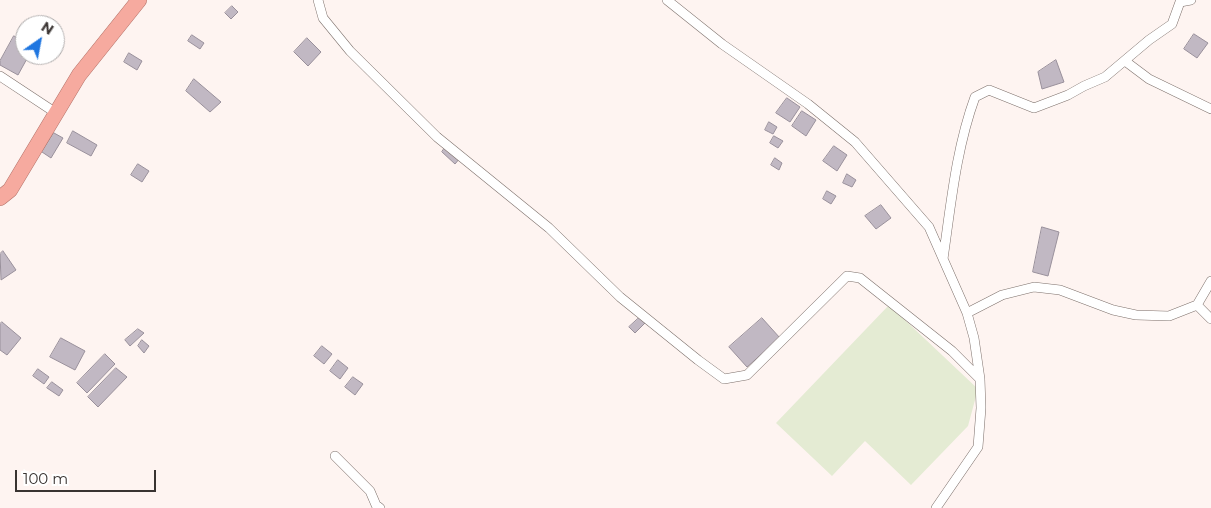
<!DOCTYPE html>
<html>
<head>
<meta charset="utf-8">
<style>
  body { margin:0 }
  #map { position:relative; width:1211px; height:508px; overflow:hidden; background:#fef4f1; font-family:Montserrat,sans-serif }
  canvas { display:block }
  .north { position:absolute; left:15px; top:15px; width:50px; height:50px; box-sizing:border-box; background:#fff; border:1px solid #b0adad; border-radius:50%; rotate:33deg; font-size:14px; font-weight:700; line-height:20px; text-align:center; color:#393331 }
  .north::after { content:''; display:block; margin:auto; width:18px; height:22px; background:#1f76e0; clip-path:polygon(50% 0,100% 100%,50% 72%,0 100%) }
  .scale { position:absolute; left:15px; top:470px; width:141px; height:22px; box-sizing:border-box; border:2px solid #393331; border-top:0; padding-left:6px; font-size:15px; line-height:18px; white-space:nowrap; color:#393331; -webkit-text-stroke:4px #fff; paint-order:stroke }
</style>
</head>
<body>
<div id="map">
<canvas width="1211" height="508"></canvas>
<div class="north">N</div>
<div class="scale">100 m</div>
</div>
<script>
const g = document.querySelector('canvas').getContext('2d');
g.lineJoin = 'round';
function paint(path, color) { g.fillStyle = color; g.fill(path, 'evenodd'); }
function stroke(path, color, width, dash) { g.strokeStyle = color; g.lineWidth = width; g.lineCap = dash ? 'butt' : 'round'; g.setLineDash(dash || []); g.stroke(path); }
const green = new Path2D(`
  M 889,305 L 978,389 L 968,426 L 911,485 L 865,441 L 832,476 L 776,423 Z`);
const building = new Path2D(`
  M 232,6 L 238,12 L 231,19 L 225,13 Z
  M 1194,34 L 1208,43 L 1197,58 L 1184,49 Z
  M 192,35 L 204,43 L 200,49 L 188,41 Z
  M 14,36 L 25,42 L 25,55 L 29,55 L 18,75 L 0,65 L 0,61 Z
  M 307,38 L 321,52 L 308,66 L 294,52 Z
  M 129,53 L 142,61 L 137,70 L 124,62 Z
  M 1056,60 L 1064,82 L 1042,89 L 1038,72 Z
  M 194,79 L 221,102 L 210,112 L 186,91 Z
  M 787,98 L 800,107 L 790,122 L 776,113 Z
  M 802,111 L 816,120 L 806,136 L 792,126 Z
  M 769,122 L 777,127 L 773,134 L 765,130 Z
  M 73,131 L 97,145 L 91,156 L 67,143 Z
  M 54,133 L 63,138 L 51,158 L 42,152 Z
  M 774,136 L 783,141 L 778,148 L 770,143 Z
  M 446,146 L 460,158 L 455,164 L 442,152 Z
  M 834,146 L 847,155 L 837,171 L 823,161 Z
  M 775,158 L 782,163 L 779,170 L 771,165 Z
  M 138,164 L 149,171 L 142,182 L 131,175 Z
  M 847,174 L 856,180 L 852,187 L 843,183 Z
  M 827,191 L 836,196 L 831,204 L 823,199 Z
  M 881,205 L 891,218 L 876,229 L 865,216 Z
  M 1042,227 L 1059,232 L 1048,276 L 1033,272 Z
  M 3,251 L 16,270 L 1,280 L 0,254 Z
  M 640,317 L 646,322 L 635,333 L 629,327 Z
  M 762,318 L 780,338 L 747,367 L 729,347 Z
  M 2,322 L 21,338 L 7,355 L 0,350 L 0,324 Z
  M 138,329 L 144,333 L 130,346 L 125,340 Z
  M 61,338 L 85,351 L 75,370 L 50,357 Z
  M 142,340 L 149,346 L 144,353 L 138,346 Z
  M 322,346 L 332,354 L 324,364 L 314,356 Z
  M 105,354 L 115,364 L 87,393 L 77,383 Z
  M 338,360 L 348,368 L 340,379 L 330,371 Z
  M 116,368 L 127,377 L 98,407 L 88,397 Z
  M 38,369 L 49,377 L 44,384 L 33,376 Z
  M 353,377 L 363,384 L 355,395 L 345,387 Z
  M 52,382 L 63,390 L 59,396 L 47,388 Z`);
const minor = new Path2D(`
  M 318,0 L 323,18 L 350,51 L 437,137 L 549,228 L 620,297 L 698,360 L 724,379 L 747,375 L 847,276 L 860,278 L 952,351 L 980,379
  M 667,0 L 722,44 L 808,104 L 855,142 L 929,227 L 967,313 L 974,338 L 980,379 L 981,408 L 978,447 L 936,508
  M 1125,61 L 1149,79 L 1211,109
  M 0,76 L 56,113
  M 943,259 C 951,204 956,149 975,97 L 989,90 L 1034,108 L 1068,95 L 1084,86 L 1105,77 L 1149,40 L 1172,24 L 1180,2 L 1191,0
  M 1197,305 L 1211,281
  M 967,313 L 1002,295 L 1034,287 L 1060,290 L 1113,310 L 1136,315 L 1169,316 L 1197,305 L 1211,319
  M 335,456 L 370,491 L 376,505 L 380,508`);
const trunk = new Path2D(`
  M 0,198 L 10,190 L 79,75 L 139,0`);
paint(green, '#e4ebd3');
paint(building, '#c1b8c3');
stroke(building, '#99909b', 1);
stroke(minor, '#7d706b', 10);
stroke(trunk, '#b37269', 16);
stroke(minor, '#fff', 9);
stroke(trunk, '#f6aa9f', 15);
</script>
</body>
</html>
